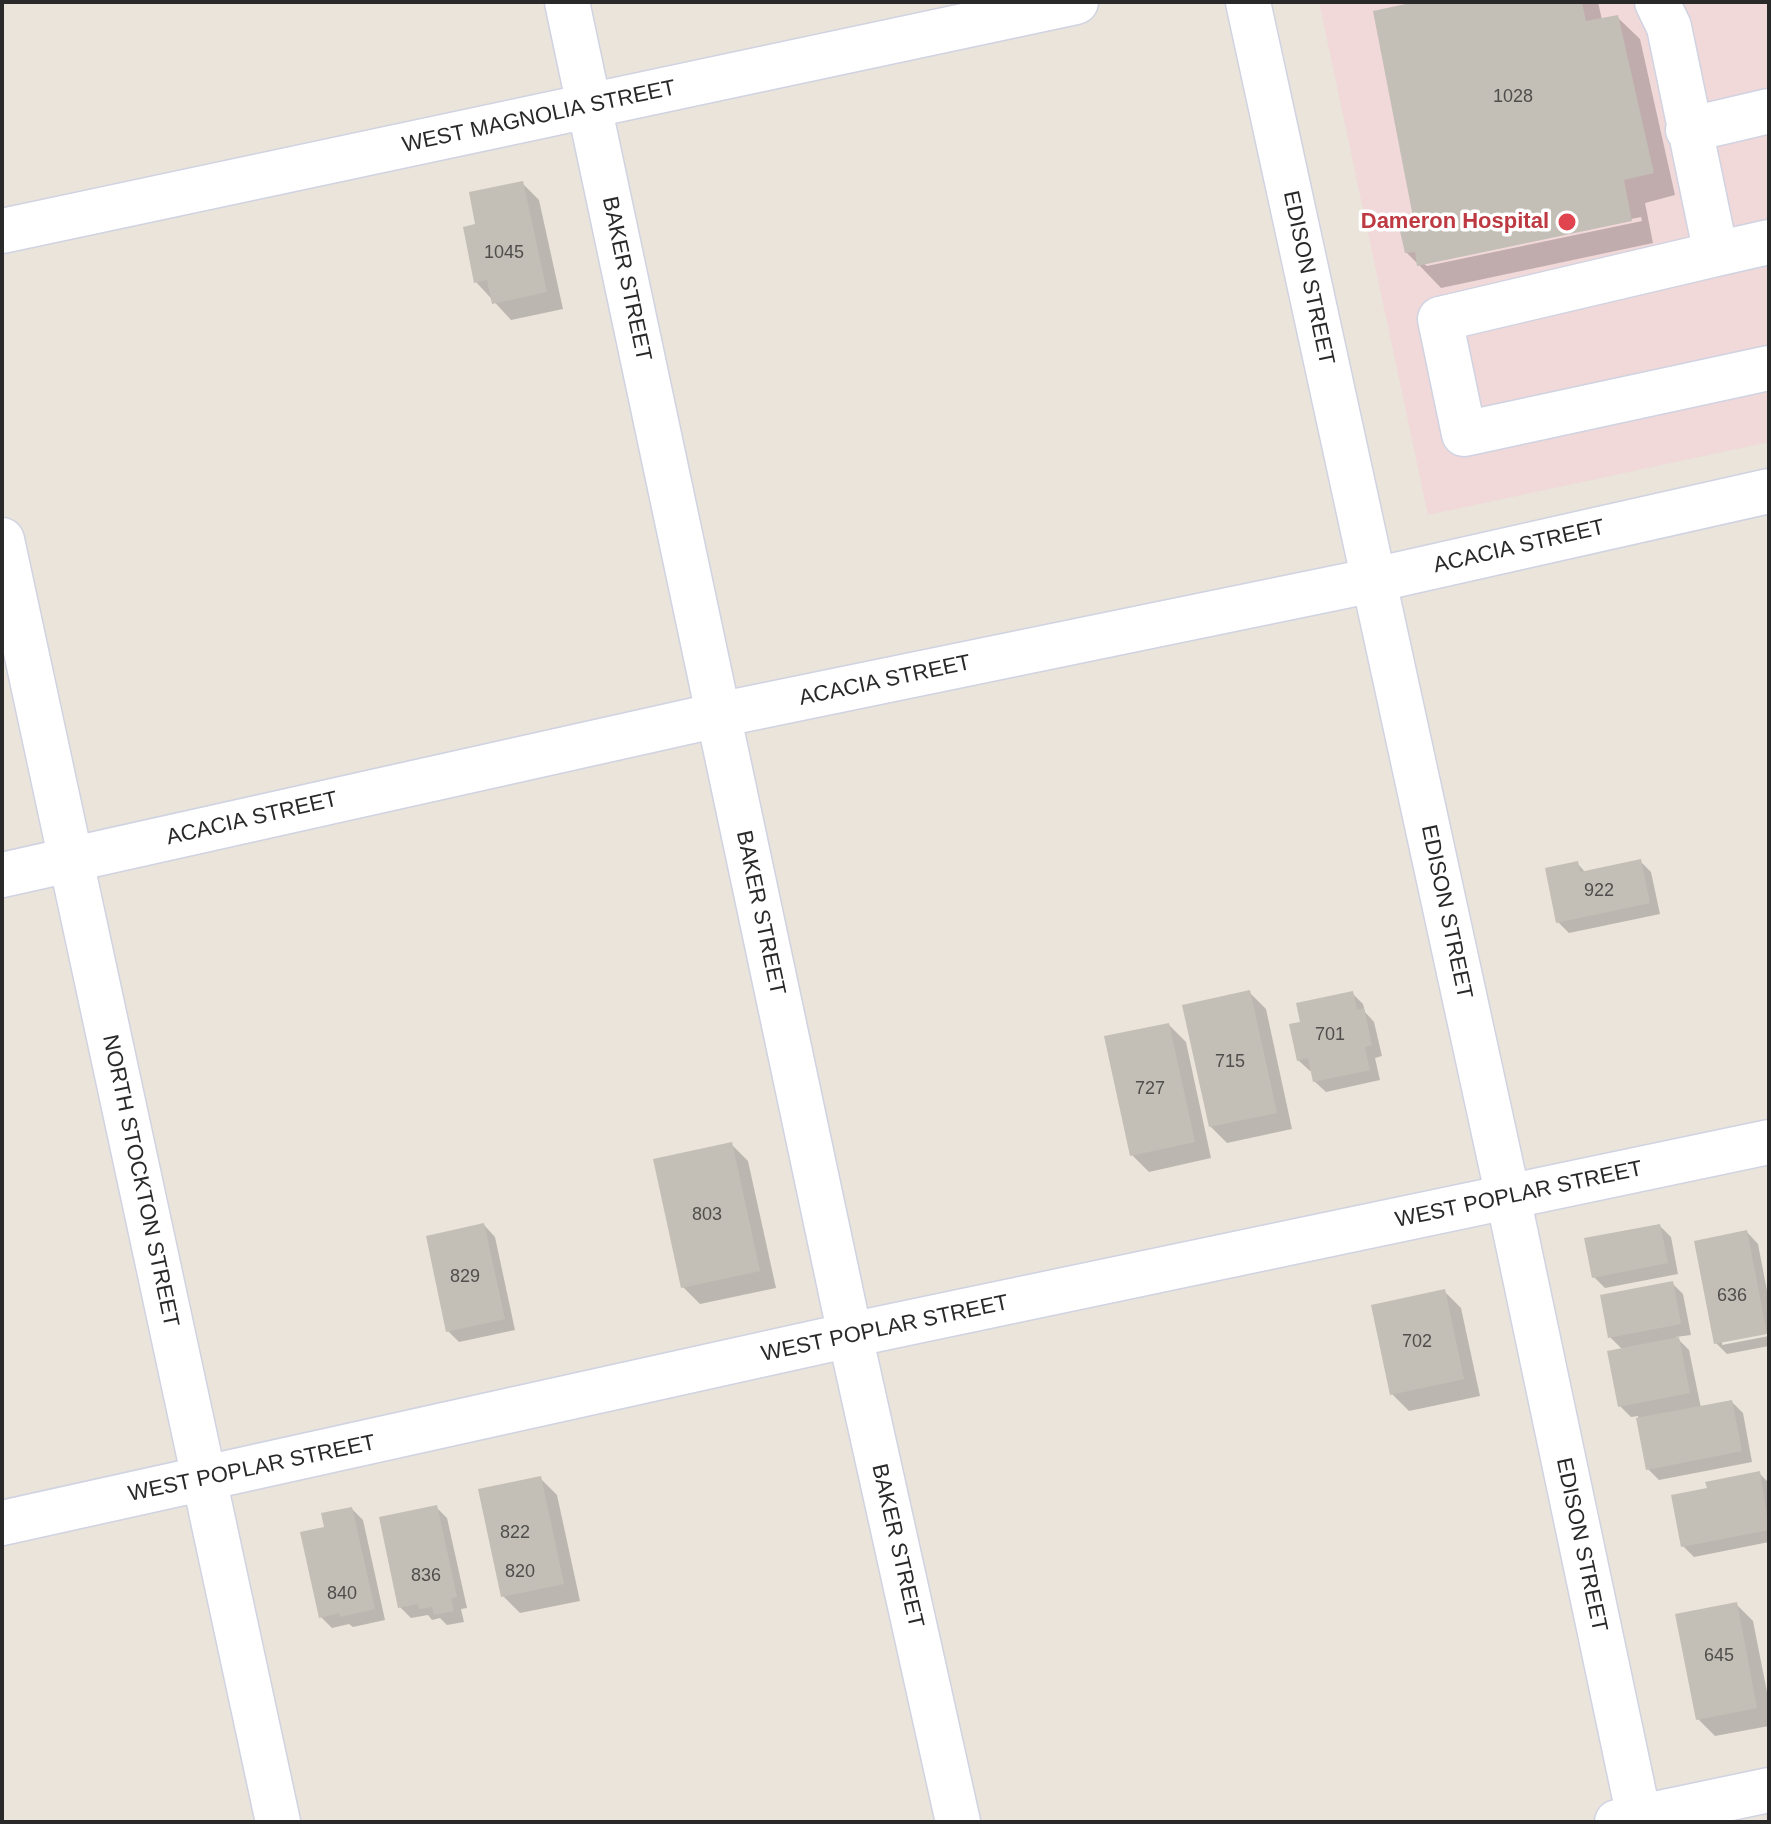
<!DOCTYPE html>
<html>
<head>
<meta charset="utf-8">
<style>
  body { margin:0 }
  #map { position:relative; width:1771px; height:1824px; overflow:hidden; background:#eae4db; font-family:Helvetica,sans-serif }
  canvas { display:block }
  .frame { position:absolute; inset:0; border:4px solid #292929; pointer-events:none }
</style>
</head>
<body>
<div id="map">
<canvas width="1771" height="1824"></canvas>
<div class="frame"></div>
</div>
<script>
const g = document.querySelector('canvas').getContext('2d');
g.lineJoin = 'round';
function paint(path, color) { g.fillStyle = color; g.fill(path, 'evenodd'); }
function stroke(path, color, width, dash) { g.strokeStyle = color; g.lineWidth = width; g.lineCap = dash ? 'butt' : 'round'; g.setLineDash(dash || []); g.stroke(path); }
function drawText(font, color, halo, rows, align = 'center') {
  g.font = font + ' Helvetica,sans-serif'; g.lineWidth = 7; g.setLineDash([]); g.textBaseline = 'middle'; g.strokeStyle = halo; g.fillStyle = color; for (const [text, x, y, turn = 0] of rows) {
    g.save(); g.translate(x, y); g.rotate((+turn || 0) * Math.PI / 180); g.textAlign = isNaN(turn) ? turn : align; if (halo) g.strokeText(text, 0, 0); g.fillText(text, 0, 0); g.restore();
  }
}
const medical = new Path2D(`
  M 1319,2 L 1769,2 L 1769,442 L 1428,515 Z`);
const shadow = new Path2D(`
  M 1425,2 L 1598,2 L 1602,20 L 1617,17 L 1640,39 L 1675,195 L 1645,203 L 1653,243 L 1441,288 L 1419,265 L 1406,252 L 1416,219 ZM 1641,217 L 1642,221 L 1427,266 L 1423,263 Z
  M 522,183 L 539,200 L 563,309 L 511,320 L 476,282 L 478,226 Z
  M 1640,861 L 1651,872 L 1660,914 L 1569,933 L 1558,922 L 1577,863 L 1586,873 Z
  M 1249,992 L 1266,1009 L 1292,1129 L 1227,1143 L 1210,1126 Z
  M 1352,993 L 1363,1004 L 1365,1012 L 1374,1022 L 1382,1056 L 1375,1058 L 1380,1080 L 1326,1092 L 1314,1081 L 1312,1070 L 1310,1071 L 1298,1060 L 1302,1023 Z
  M 1169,1025 L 1186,1042 L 1211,1158 L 1149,1172 L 1132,1155 Z
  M 731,1144 L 748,1161 L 776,1288 L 700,1304 L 683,1287 Z
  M 484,1225 L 495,1237 L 515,1330 L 459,1342 L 448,1331 Z
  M 1660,1226 L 1671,1237 L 1678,1274 L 1605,1288 L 1594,1277 Z
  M 1747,1232 L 1758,1244 L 1769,1301 L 1769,1332 L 1722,1341 L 1722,1345 L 1769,1336 L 1769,1346 L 1727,1354 L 1716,1343 Z
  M 1672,1283 L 1683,1294 L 1691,1335 L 1676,1337 L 1689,1350 L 1701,1408 L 1732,1402 L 1743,1413 L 1752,1462 L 1659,1480 L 1648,1469 L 1638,1416 L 1631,1417 L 1620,1406 L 1623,1350 L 1610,1337 Z
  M 1444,1291 L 1461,1308 L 1480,1396 L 1409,1411 L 1392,1394 Z
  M 1759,1473 L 1769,1483 L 1769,1542 L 1694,1557 L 1683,1546 L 1710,1490 Z
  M 540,1478 L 557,1495 L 580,1601 L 520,1613 L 503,1596 Z
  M 436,1507 L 447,1518 L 467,1608 L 461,1609 L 464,1622 L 447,1625 L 440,1618 L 432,1620 L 428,1615 L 411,1618 L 400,1607 Z
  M 352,1509 L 363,1520 L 385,1620 L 353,1627 L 349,1624 L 332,1628 L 321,1617 L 326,1529 Z
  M 1736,1604 L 1753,1621 L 1769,1702 L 1769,1726 L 1715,1736 L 1698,1719 Z`);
const building = new Path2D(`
  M 1415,2 L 1582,2 L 1586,21 L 1618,15 L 1654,173 L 1624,180 L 1632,221 L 1417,266 L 1415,252 L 1405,253 L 1397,218 L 1413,217 L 1373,11 Z
  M 523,181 L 547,292 L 492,304 L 487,280 L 474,283 L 463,227 L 475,224 L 469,192 Z
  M 1641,859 L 1650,903 L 1556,923 L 1545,868 L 1578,861 L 1580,872 Z
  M 1250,990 L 1277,1113 L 1209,1127 L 1182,1005 Z
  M 1353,991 L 1357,1010 L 1364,1008 L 1372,1045 L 1365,1047 L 1370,1070 L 1313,1082 L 1308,1058 L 1297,1061 L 1289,1024 L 1300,1022 L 1296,1003 Z
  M 1169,1023 L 1195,1142 L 1130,1156 L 1104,1036 Z
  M 732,1142 L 760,1271 L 681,1288 L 653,1159 Z
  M 484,1223 L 505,1319 L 446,1332 L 426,1236 Z
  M 1660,1224 L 1668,1263 L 1592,1278 L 1584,1238 Z
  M 1747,1230 L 1767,1334 L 1714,1344 L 1694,1241 Z
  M 1673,1281 L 1681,1324 L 1608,1338 L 1600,1295 Z
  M 1445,1289 L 1464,1379 L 1390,1395 L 1371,1305 Z
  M 1679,1337 L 1690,1393 L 1618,1407 L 1607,1351 Z
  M 1732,1400 L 1742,1451 L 1646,1470 L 1636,1418 Z
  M 1760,1471 L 1769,1530 L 1681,1547 L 1671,1495 L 1707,1488 L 1705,1482 Z
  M 541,1476 L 564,1584 L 501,1597 L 478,1489 Z
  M 437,1505 L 457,1597 L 451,1598 L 454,1611 L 434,1615 L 432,1607 L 419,1609 L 418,1604 L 398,1608 L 379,1517 Z
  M 352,1507 L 375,1609 L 340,1617 L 339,1613 L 319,1618 L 300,1532 L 324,1527 L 321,1513 Z
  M 1737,1602 L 1757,1708 L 1696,1720 L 1675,1614 Z`);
const minor = new Path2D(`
  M 567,2 L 850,1335 L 958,1822
  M 1248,2 L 1508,1197 L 1640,1822
  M 1657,2 L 1669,27 L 1716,254 L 1769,242
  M 1688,130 L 1769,111
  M 2,231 L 1076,2
  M 1716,254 L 1440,319 L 1464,434 L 1769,368
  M 2,540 L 278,1822
  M 2,875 L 718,715 L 1374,580 L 1769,491
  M 2,1523 L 850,1335 L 1769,1142
  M 1617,1822 L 1769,1790`);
const markers = [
  [1567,222,10,"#e0444e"]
];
const numberNames = [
  ["1028",1513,97],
  ["1045",504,253],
  ["922",1599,891],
  ["701",1330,1035],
  ["715",1230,1062],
  ["727",1150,1089],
  ["803",707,1215],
  ["829",465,1277],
  ["636",1732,1296],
  ["702",1417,1342],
  ["822",515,1533],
  ["820",520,1572],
  ["836",426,1576],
  ["840",342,1594],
  ["645",1719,1656]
];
const streetNames = [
  ["WEST MAGNOLIA STREET",539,117,-12],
  ["EDISON STREET",1308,278,78],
  ["BAKER STREET",626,279,78],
  ["ACACIA STREET",1519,547,-13],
  ["ACACIA STREET",885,681,-12],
  ["ACACIA STREET",252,819,-13],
  ["EDISON STREET",1446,912,78],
  ["BAKER STREET",760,913,78],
  ["NORTH STOCKTON STREET",140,1181,78],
  ["WEST POPLAR STREET",1519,1195,-12],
  ["WEST POPLAR STREET",885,1329,-12],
  ["WEST POPLAR STREET",252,1469,-12],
  ["EDISON STREET",1581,1545,78],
  ["BAKER STREET",897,1546,77]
];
const healthNames = [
  ["Dameron Hospital",1549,222]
];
paint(medical, '#f1d8d9');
paint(shadow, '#0003');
paint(building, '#c3beb6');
stroke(minor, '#d0d3e1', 47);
stroke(minor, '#fff', 44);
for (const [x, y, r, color] of markers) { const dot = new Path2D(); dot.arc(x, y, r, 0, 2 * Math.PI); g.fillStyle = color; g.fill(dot); stroke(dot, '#fff', 3); }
drawText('18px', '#504e4c', null, numberNames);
drawText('22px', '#292929', '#fff', streetNames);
drawText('bold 22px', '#be3a42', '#fff', healthNames, 'right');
</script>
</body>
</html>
